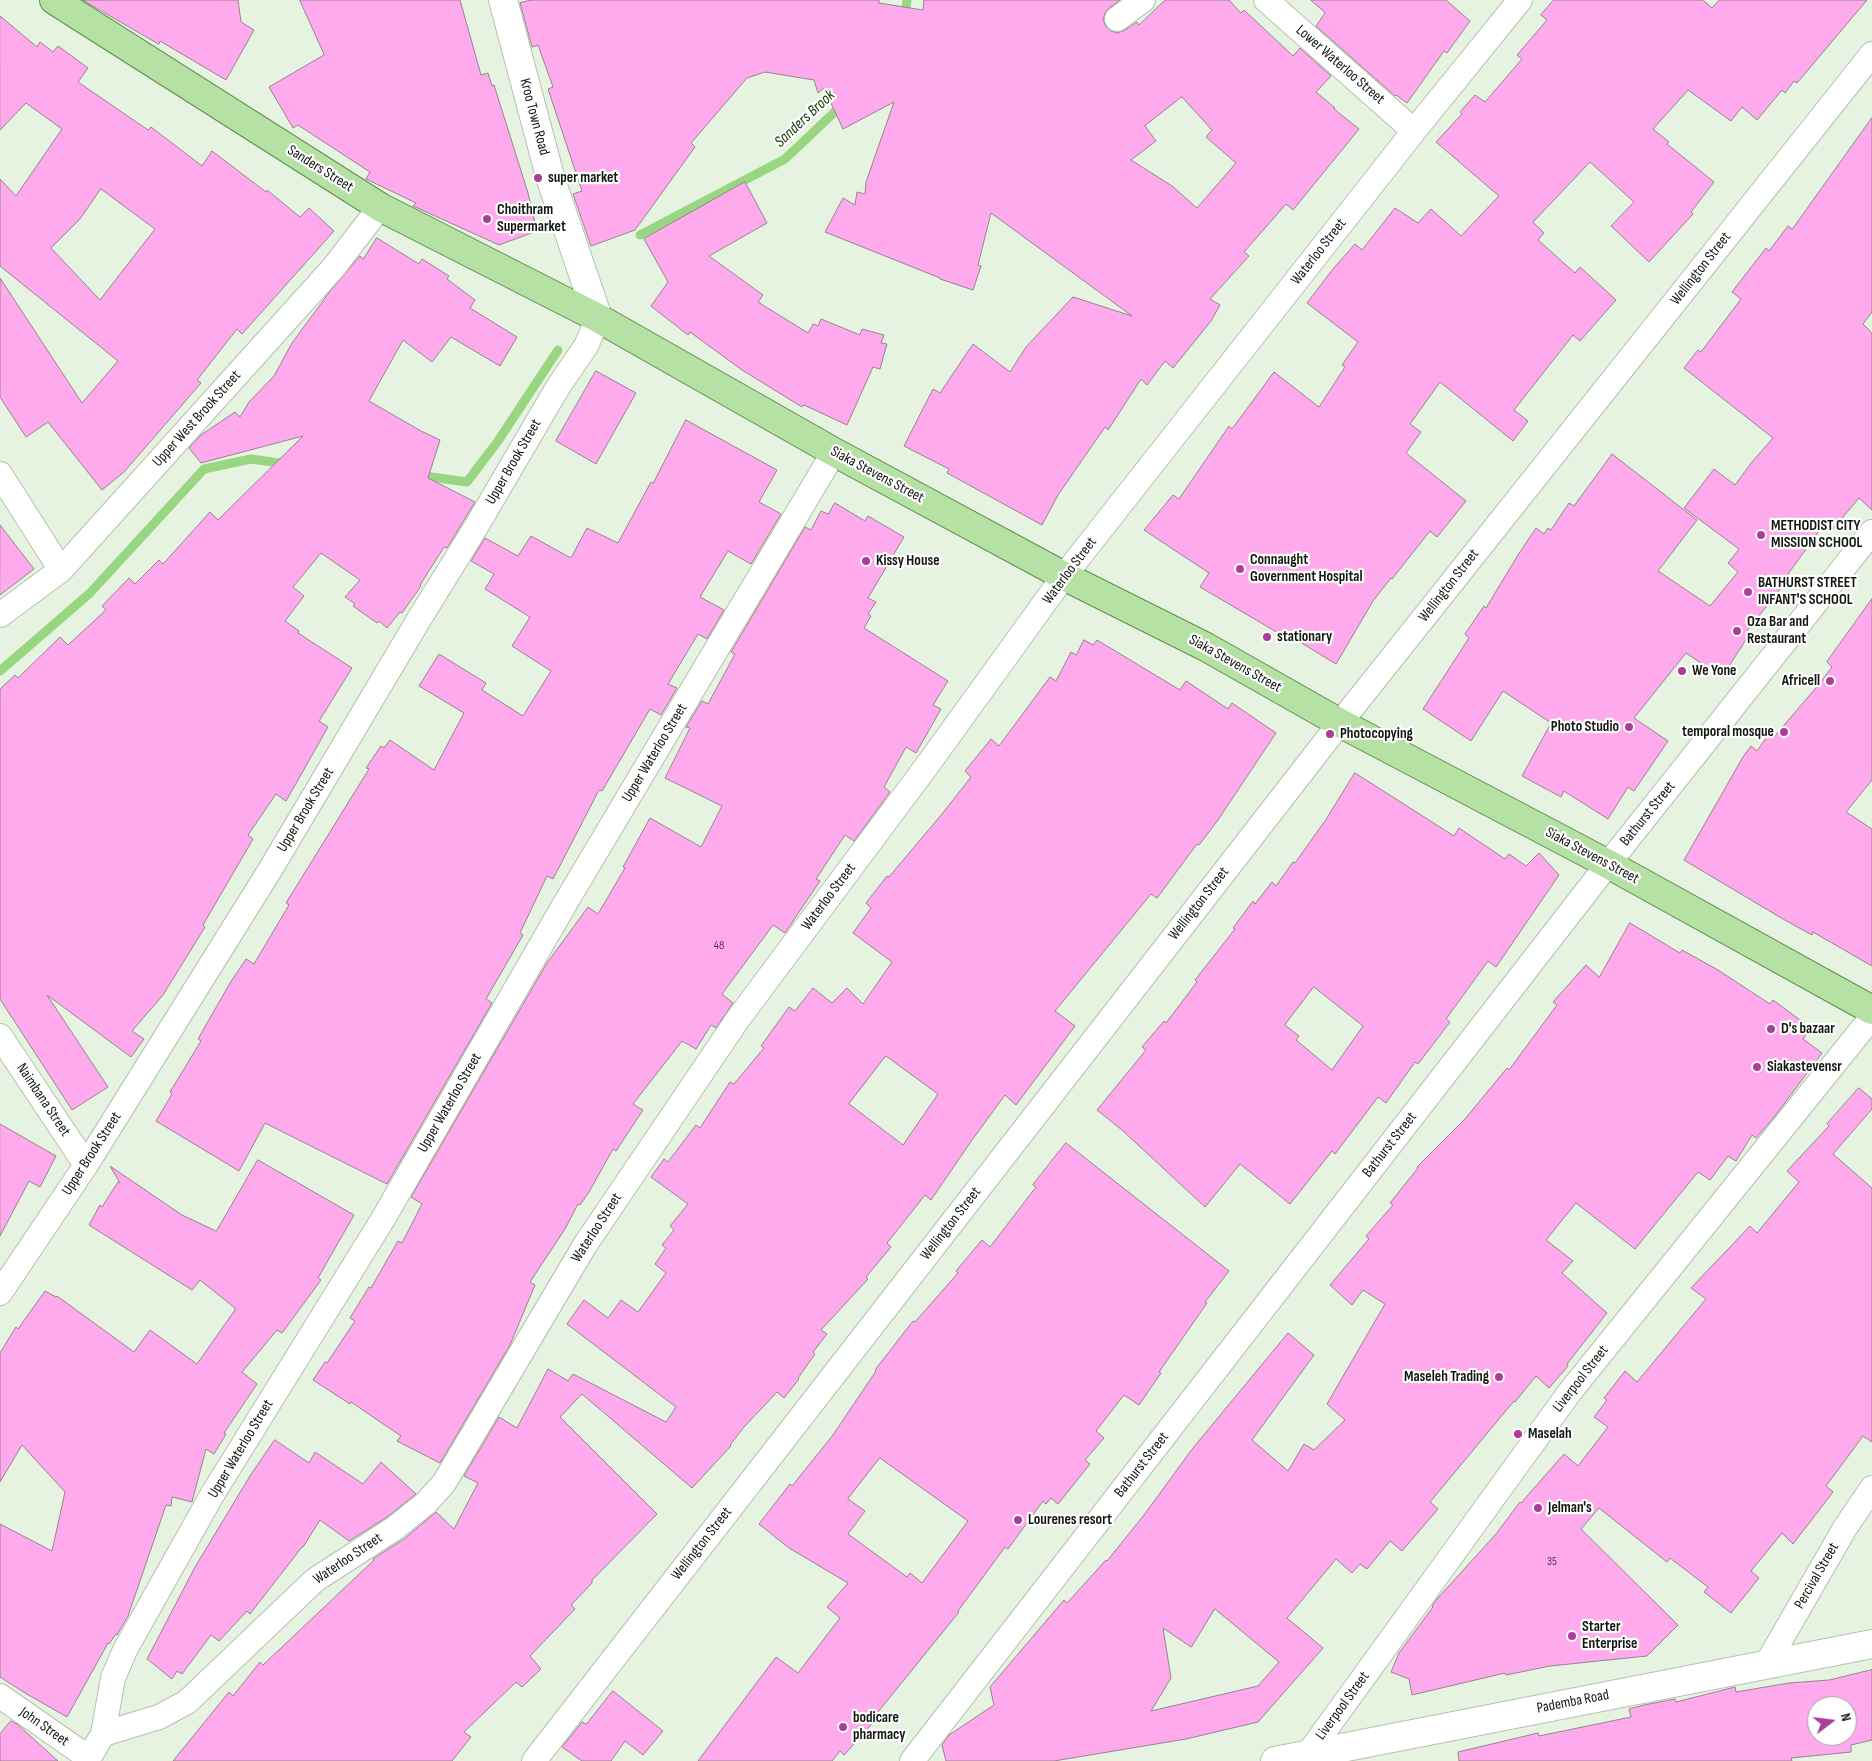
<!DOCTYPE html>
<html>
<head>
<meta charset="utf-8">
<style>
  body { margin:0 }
  #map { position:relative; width:1872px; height:1761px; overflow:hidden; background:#e6f3e1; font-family:"Sofia Sans Condensed",sans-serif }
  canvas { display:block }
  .north { position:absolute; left:1807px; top:1696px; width:50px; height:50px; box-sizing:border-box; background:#fff; border:1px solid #a1a2a0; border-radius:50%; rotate:75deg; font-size:14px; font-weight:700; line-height:20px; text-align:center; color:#131711 }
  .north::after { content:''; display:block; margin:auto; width:18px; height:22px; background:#ad3d9a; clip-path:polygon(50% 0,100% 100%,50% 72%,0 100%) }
</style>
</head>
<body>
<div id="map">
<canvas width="1872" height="1761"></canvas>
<div class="north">N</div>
</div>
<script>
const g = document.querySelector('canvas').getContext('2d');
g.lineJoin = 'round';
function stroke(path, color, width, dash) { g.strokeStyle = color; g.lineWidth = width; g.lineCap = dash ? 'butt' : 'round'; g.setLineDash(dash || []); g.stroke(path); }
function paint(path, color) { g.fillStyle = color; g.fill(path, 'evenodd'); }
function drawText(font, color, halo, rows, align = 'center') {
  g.font = font + ' "Sofia Sans Condensed",sans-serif'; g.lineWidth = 4.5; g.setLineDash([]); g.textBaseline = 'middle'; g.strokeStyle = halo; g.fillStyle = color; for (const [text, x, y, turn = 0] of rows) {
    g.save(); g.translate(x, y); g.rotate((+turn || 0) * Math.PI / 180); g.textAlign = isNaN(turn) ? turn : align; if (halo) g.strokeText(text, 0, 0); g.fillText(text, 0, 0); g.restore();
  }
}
const stream = new Path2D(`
  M 905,18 L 907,0
  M 640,235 L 785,159 L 842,105
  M 417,475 L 467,482 L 498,441 L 558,350
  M 0,671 L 90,593 L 204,469 L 251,459 L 287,464`);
const building = new Path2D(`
  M 83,0 L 238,0 L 241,22 L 254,30 L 226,80 L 160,41 L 159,44 Z
  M 300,0 L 460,0 L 481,75 L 488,73 L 492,86 L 494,85 L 528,193 L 537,231 L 499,245 L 413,206 L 416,203 L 366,179 L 370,172 L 298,125 L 293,128 L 269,87 L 324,55 Z
  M 532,0 L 879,0 L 879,3 L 923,10 L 924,0 L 1120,0 L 1109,8 L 1105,13 L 1103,20 L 1106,27 L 1111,31 L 1118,33 L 1125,30 L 1137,22 L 1139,25 L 1165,0 L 1229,0 L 1241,13 L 1244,10 L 1293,56 L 1300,48 L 1331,76 L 1316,92 L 1335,108 L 1334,109 L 1359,129 L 1293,210 L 1286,204 L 1244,252 L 1249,256 L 1210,299 L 1220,305 L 1211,321 L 1173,368 L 1165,361 L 1147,385 L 1141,379 L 1108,430 L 1105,427 L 1058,495 L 1042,525 L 947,473 L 949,469 L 904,446 L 933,389 L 940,393 L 973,344 L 1010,372 L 1026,347 L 1073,297 L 1132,316 L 991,213 L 978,265 L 981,266 L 973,290 L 940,279 L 940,278 L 825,232 L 843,198 L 855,205 L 857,192 L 865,194 L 866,182 L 894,102 L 843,129 L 824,88 L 818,93 L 814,80 L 765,72 L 747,78 L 691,143 L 695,147 L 635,230 L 591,246 L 573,194 L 582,191 L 548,89 L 553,87 L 538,45 L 532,47 L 520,3 ZM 1182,97 L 1212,130 L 1206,137 L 1236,163 L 1197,208 L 1172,186 L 1131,160 L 1156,141 L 1145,126 Z
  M 1311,0 L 1446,0 L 1470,21 L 1447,53 L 1444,51 L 1407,103 L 1396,95 L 1395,96 L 1316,26 L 1325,13 Z
  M 1554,0 L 1703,0 L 1712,8 L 1719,0 L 1867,0 L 1797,83 L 1794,81 L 1785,93 L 1782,90 L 1757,120 L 1742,107 L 1731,121 L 1688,90 L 1653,129 L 1669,142 L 1667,144 L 1714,182 L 1691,212 L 1693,214 L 1649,262 L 1611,226 L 1634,202 L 1590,162 L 1533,222 L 1544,233 L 1538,240 L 1575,273 L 1580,267 L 1616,300 L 1580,341 L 1573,335 L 1514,410 L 1528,421 L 1513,441 L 1440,382 L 1410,424 L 1421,432 L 1406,453 L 1466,501 L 1437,537 L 1430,531 L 1392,579 L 1391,578 L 1373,601 L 1336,664 L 1282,631 L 1280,634 L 1200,587 L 1209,573 L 1144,530 L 1173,495 L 1179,499 L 1229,426 L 1232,429 L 1274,372 L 1319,407 L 1345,367 L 1342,365 L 1358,342 L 1307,303 L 1333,269 L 1355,244 L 1362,250 L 1395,208 L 1418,223 L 1431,209 L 1461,236 L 1499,196 L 1436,142 L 1462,114 L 1460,112 L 1475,95 L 1485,102 L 1522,59 L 1517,55 L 1547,20 L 1541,15 Z
  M 0,16 L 37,47 L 40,42 L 53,52 L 58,46 L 88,68 L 78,82 L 148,130 L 151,127 L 202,166 L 212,151 L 266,192 L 267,190 L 300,217 L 309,208 L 334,231 L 242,334 L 237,329 L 197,380 L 201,383 L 124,472 L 102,490 L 48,422 L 26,437 L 0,397 L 0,278 L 82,403 L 118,361 L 0,266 L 0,179 L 16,196 L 62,129 L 26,103 L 0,130 ZM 101,189 L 155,229 L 100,300 L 51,248 L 80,219 Z
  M 1872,118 L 1872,312 L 1863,324 L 1872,333 L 1872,510 L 1859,498 L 1833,529 L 1825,523 L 1780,585 L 1782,587 L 1746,632 L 1749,635 L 1722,677 L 1686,653 L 1634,718 L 1668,741 L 1634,791 L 1628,787 L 1608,819 L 1564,791 L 1561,797 L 1522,776 L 1551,723 L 1503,691 L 1471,741 L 1423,709 L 1469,638 L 1465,634 L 1484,606 L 1486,608 L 1518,555 L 1536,528 L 1544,534 L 1548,528 L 1551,530 L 1569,503 L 1574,506 L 1612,454 L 1697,520 L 1658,571 L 1710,606 L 1738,572 L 1728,563 L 1739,549 L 1684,508 L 1714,469 L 1735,485 L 1752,462 L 1773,438 L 1684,368 L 1698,350 L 1701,352 L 1741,299 L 1732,292 L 1766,248 L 1769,251 L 1788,226 L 1792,229 Z
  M 745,182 L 767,223 L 709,256 L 763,295 L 758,302 L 808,333 L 813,324 L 818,326 L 821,319 L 860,335 L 862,329 L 884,335 L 881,343 L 887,344 L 880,369 L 873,367 L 847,425 L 804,405 L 802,407 L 742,370 L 690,332 L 688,335 L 651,306 L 668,282 L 644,239 Z
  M 377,238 L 419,264 L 422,259 L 449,276 L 447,279 L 475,300 L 470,308 L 517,337 L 500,366 L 451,337 L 432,362 L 403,340 L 369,401 L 421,431 L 440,440 L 428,478 L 475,502 L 447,548 L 444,547 L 420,585 L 421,586 L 402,613 L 400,612 L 387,628 L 379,621 L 377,623 L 353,606 L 355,604 L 345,597 L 360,580 L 321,553 L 293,587 L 304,596 L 285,621 L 299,631 L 298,633 L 352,668 L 319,721 L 328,727 L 286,801 L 276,794 L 248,835 L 253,839 L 203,925 L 205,927 L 163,995 L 132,1031 L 144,1039 L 131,1057 L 47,995 L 108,1087 L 72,1110 L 0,999 L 0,689 L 15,675 L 18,678 L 60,637 L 68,645 L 106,610 L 102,606 L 129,578 L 135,584 L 159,560 L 163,564 L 210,512 L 218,520 L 303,436 L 201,463 L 189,448 L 201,435 L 235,412 L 240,417 L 249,402 L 274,376 L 292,343 L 331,290 L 360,256 L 363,259 Z
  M 596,371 L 636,393 L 596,464 L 556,441 Z
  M 686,420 L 777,470 L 759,502 L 781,514 L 751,564 L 728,551 L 700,597 L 724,610 L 707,639 L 698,634 L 668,684 L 677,688 L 661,715 L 650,709 L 602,791 L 599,790 L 553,879 L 547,876 L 520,933 L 523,935 L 486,999 L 492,1003 L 387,1184 L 265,1123 L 239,1171 L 156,1121 L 172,1094 L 170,1092 L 201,1041 L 198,1039 L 230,983 L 246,959 L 254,964 L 289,905 L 286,903 L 369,769 L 366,768 L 381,746 L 384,748 L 390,740 L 434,770 L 464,713 L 419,686 L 439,654 L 486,683 L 482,690 L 523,716 L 551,671 L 512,646 L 530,617 L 485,589 L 494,574 L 471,561 L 485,538 L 518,556 L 531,536 L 571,558 L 587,528 L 618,543 L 651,482 L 653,483 Z
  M 835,503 L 865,521 L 868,516 L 904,537 L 868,598 L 876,602 L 868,614 L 871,616 L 864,628 L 948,681 L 933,705 L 941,709 L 916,753 L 906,747 L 884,787 L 890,792 L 854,841 L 845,835 L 816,879 L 820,881 L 785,933 L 773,925 L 722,994 L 733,1003 L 716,1028 L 711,1025 L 696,1049 L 682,1041 L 633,1104 L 643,1110 L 616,1151 L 613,1149 L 589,1192 L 580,1205 L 578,1204 L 565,1229 L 530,1282 L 535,1285 L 510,1345 L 440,1463 L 397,1441 L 401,1436 L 351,1402 L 350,1404 L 313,1380 L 325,1362 L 327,1363 L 355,1321 L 350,1318 L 369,1287 L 371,1288 L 398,1241 L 402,1243 L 422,1204 L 411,1197 L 547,963 L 588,907 L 598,914 L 625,868 L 623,867 L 650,818 L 701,847 L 722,806 L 665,778 L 690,728 L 686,727 L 702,701 L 708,704 L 735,654 L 731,652 L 805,527 L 811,530 L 821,511 L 828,514 Z
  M 0,525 L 34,569 L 0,595 Z
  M 1872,599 L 1872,780 L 1846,812 L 1872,829 L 1872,966 L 1813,932 L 1812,935 L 1783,919 L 1684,860 L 1743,757 L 1751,746 L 1757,751 L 1769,734 L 1774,737 L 1820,683 L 1832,667 L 1827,662 Z
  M 1084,640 L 1093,645 L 1097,640 L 1180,690 L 1186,681 L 1228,709 L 1232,703 L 1276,733 L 1218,820 L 1199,845 L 1197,844 L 1157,898 L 1151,894 L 1055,1011 L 1075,1026 L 1016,1105 L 1005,1095 L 972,1140 L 931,1200 L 925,1195 L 887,1243 L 891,1247 L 866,1277 L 868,1279 L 821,1330 L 827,1334 L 813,1352 L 815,1354 L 798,1378 L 799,1379 L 784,1398 L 777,1392 L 744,1427 L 730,1445 L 731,1446 L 692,1488 L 582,1394 L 560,1417 L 657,1514 L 592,1580 L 592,1583 L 571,1605 L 575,1609 L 530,1656 L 541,1669 L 522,1687 L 516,1682 L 464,1732 L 471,1737 L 452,1761 L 173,1761 L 229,1692 L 233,1696 L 260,1662 L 263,1665 L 374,1560 L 373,1559 L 404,1539 L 436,1512 L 454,1529 L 478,1483 L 464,1476 L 499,1417 L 517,1428 L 548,1369 L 568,1381 L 573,1374 L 666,1422 L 676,1407 L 567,1324 L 584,1300 L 608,1318 L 621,1300 L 638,1312 L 666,1273 L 655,1264 L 666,1248 L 662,1245 L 674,1230 L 670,1226 L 688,1204 L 651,1177 L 664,1159 L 668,1162 L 696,1125 L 700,1128 L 730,1082 L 734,1084 L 764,1048 L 761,1046 L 789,1007 L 795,1011 L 813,988 L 832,1003 L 847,988 L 863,1004 L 892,962 L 853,933 L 871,908 L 866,903 L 887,876 L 889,877 L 942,814 L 971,777 L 965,771 L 991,739 L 999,746 L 1050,677 L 1056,681 L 1071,652 L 1076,655 ZM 886,1056 L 938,1094 L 903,1145 L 849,1104 Z
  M 1355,773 L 1454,836 L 1459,828 L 1505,859 L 1509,854 L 1526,866 L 1539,853 L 1559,875 L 1496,967 L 1488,961 L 1446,1019 L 1450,1022 L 1418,1064 L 1415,1062 L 1386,1103 L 1378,1097 L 1335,1154 L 1332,1151 L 1290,1204 L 1240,1164 L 1205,1207 L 1122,1130 L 1097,1110 L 1146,1050 L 1142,1047 L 1164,1021 L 1166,1023 L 1197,982 L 1195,980 L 1235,929 L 1233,928 L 1253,901 L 1255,904 L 1272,882 L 1276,886 L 1293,862 L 1295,863 L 1325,821 ZM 1314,987 L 1363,1026 L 1332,1070 L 1296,1040 L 1299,1036 L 1285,1025 Z
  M 1630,923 L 1680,953 L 1682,950 L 1718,970 L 1770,1004 L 1773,1000 L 1811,1028 L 1803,1039 L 1822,1053 L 1775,1116 L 1756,1138 L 1752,1135 L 1736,1161 L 1728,1156 L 1710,1180 L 1698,1172 L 1635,1249 L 1576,1203 L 1546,1240 L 1573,1261 L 1562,1273 L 1607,1313 L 1567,1364 L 1568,1366 L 1549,1388 L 1536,1376 L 1515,1402 L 1514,1401 L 1430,1502 L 1438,1509 L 1402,1551 L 1390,1541 L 1367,1569 L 1360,1564 L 1352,1573 L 1336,1559 L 1287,1618 L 1323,1648 L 1258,1722 L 1186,1739 L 1054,1761 L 946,1761 L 942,1745 L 949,1735 L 994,1705 L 990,1687 L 1064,1600 L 1067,1603 L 1106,1560 L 1107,1561 L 1144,1515 L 1193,1448 L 1288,1333 L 1314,1355 L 1252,1440 L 1288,1471 L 1304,1444 L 1314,1450 L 1345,1420 L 1327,1404 L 1385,1304 L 1363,1290 L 1352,1305 L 1330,1285 L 1369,1239 L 1366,1236 L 1393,1205 L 1390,1203 L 1418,1168 L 1417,1167 L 1465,1119 L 1507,1068 L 1509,1070 L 1557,1005 L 1553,1002 L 1586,965 L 1599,977 ZM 1215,1609 L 1279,1662 L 1258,1686 L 1151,1711 L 1171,1678 L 1163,1628 L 1191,1647 Z
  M 1859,1088 L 1872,1099 L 1872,1109 L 1833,1154 L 1872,1188 L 1872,1442 L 1863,1436 L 1826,1486 L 1833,1492 L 1793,1544 L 1782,1533 L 1751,1571 L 1759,1578 L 1731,1613 L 1704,1592 L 1708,1587 L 1670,1558 L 1667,1562 L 1599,1508 L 1581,1529 L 1678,1625 L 1647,1656 L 1550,1666 L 1506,1675 L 1505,1673 L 1412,1695 L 1409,1679 L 1391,1672 L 1399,1653 L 1433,1607 L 1432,1606 L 1437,1599 L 1496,1534 L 1520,1502 L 1521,1503 L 1564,1454 L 1578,1466 L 1608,1427 L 1594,1417 L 1607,1400 L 1604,1398 L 1625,1371 L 1637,1382 L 1706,1299 L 1691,1288 L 1750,1226 L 1757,1233 L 1799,1182 L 1787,1171 L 1829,1126 L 1827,1124 Z
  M 0,1124 L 56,1156 L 40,1187 L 29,1181 L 0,1236 Z
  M 1066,1143 L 1229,1271 L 1205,1302 L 1207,1303 L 1159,1372 L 1161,1373 L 1139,1405 L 1124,1395 L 1096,1431 L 1104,1438 L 1085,1460 L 1090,1464 L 1058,1504 L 1051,1498 L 1046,1504 L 1043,1501 L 1008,1549 L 1005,1547 L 958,1611 L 959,1612 L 878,1712 L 881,1714 L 844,1755 L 840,1751 L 832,1761 L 698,1761 L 776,1657 L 798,1673 L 840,1618 L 827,1607 L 848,1583 L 789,1548 L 759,1524 L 790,1484 L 792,1486 L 833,1435 L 876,1371 L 875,1370 L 913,1321 L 915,1322 L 958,1273 L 956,1271 L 982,1240 L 990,1247 L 1036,1187 L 1033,1185 ZM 880,1458 L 968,1521 L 922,1583 L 910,1573 L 907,1577 L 848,1534 L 865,1511 L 848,1499 Z
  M 258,1160 L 354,1215 L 318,1278 L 321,1280 L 282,1333 L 277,1330 L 242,1372 L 257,1384 L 224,1433 L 226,1434 L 214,1454 L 206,1449 L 192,1502 L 172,1497 L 171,1506 L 166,1505 L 128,1616 L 117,1635 L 116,1634 L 109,1644 L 108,1643 L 67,1717 L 25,1693 L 0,1677 L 0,1524 L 52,1551 L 65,1492 L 22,1445 L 0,1482 L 0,1353 L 16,1327 L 18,1329 L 45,1291 L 56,1297 L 57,1296 L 134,1352 L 150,1330 L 197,1364 L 235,1310 L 235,1308 L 200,1280 L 192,1290 L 89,1225 L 100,1205 L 102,1207 L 118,1182 L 120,1183 L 110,1166 L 182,1215 L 216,1231 Z
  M 275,1440 L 309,1463 L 315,1452 L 363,1484 L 381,1462 L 416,1494 L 387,1517 L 349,1541 L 320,1520 L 303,1547 L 302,1547 L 250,1614 L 247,1611 L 219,1641 L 211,1635 L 182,1674 L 177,1671 L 172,1679 L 147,1659 L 195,1567 L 250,1476 Z
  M 1872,1670 L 1872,1740 L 1851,1745 L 1851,1752 L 1791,1758 L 1792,1761 L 1459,1761 L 1458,1752 L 1538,1733 L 1539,1736 L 1631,1717 L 1629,1709 L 1644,1705 L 1675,1699 L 1676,1702 L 1735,1687 L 1736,1692 L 1789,1683 L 1829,1680 ZM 1817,1706 L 1847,1706 L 1847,1736 L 1817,1736 Z
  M 613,1691 L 663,1731 L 643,1755 L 625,1741 L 611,1761 L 582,1761 L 562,1747 L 582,1722 L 586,1724 Z
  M 11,1721 L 17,1724 L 58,1761 L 0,1761 L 0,1734 Z`);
const street = new Path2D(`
  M 1266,0 L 1414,131
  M 1117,19 L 1143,0
  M 0,474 L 61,570
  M 0,615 L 61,570 L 334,267 L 380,207
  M 0,1036 L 86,1165
  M 0,1293 L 86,1165 L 270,870 L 418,621 L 476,527 L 558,387 L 586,346 L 598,318
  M 1766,1665 L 1845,1528 L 1872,1488
  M 0,1696 L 89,1758
  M 103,1734 L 159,1717 L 187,1702 L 315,1580 L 395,1528 L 426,1503 L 444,1483 L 585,1245 L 738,1019 L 926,767 L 1064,576 L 1414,131 L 1520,0
  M 1308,1754 L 1569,1393 L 1872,1017
  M 87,1761 L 103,1734 L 113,1678 L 125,1650 L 212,1495 L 383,1219 L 566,902 L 834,452
  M 534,1761 L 1340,723 L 1872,54
  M 912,1761 L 1608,864 L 1872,532`);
const secondary = new Path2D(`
  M 503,0 L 551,180 L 598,318
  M 1275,1761 L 1872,1644`);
const primary = new Path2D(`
  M 54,0 L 380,207 L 598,318 L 834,452 L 1064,576 L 1206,647 L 1340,723 L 1608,864 L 1872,1010`);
const markers = [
  [538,178,5,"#ad3d9a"],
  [487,219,5,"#ad3d9a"],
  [1761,535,5,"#ad3d9a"],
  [866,561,5,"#ad3d9a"],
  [1240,569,5,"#ad3d9a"],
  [1748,592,5,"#ad3d9a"],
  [1737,631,5,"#ad3d9a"],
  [1267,637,5,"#ad3d9a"],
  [1682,671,5,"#ad3d9a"],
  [1830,681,5,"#ad3d9a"],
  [1629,727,5,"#ad3d9a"],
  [1784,732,5,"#ad3d9a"],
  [1330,734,5,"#ad3d9a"],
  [1771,1029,5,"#ad3d9a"],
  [1757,1067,5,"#ad3d9a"],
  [1499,1377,5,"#ad3d9a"],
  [1518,1434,5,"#ad3d9a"],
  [1538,1508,5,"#ad3d9a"],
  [1018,1520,5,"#ad3d9a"],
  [1572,1636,5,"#ad3d9a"],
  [843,1727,5,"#ad3d9a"]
];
const numberNames = [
  ["48",719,946],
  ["35",1552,1562]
];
const streetNames = [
  ["Lower Waterloo Street",1340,65,41],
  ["Kroo Town Road",534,117,75],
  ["Sanders Street",320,169,32],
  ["Waterloo Street",1319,252,-52],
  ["Wellington Street",1701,269,-52],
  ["Upper West Brook Street",197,419,-48],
  ["Upper Brook Street",514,462,-60],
  ["Siaka Stevens Street",877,475,28],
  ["Waterloo Street",1070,571,-53],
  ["Wellington Street",1449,586,-52],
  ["Siaka Stevens Street",1235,664,29],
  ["Upper Waterloo Street",655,753,-59],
  ["Upper Brook Street",306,810,-59],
  ["Bathurst Street",1648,814,-51],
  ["Siaka Stevens Street",1592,856,28],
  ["Waterloo Street",829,897,-53],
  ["Wellington Street",1199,904,-52],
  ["Naimbana Street",43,1100,56],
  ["Upper Waterloo Street",450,1103,-60],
  ["Bathurst Street",1390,1145,-52],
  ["Upper Brook Street",92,1154,-57],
  ["Wellington Street",951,1224,-52],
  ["Waterloo Street",597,1228,-57],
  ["Liverpool Street",1581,1379,-52],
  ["Upper Waterloo Street",241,1449,-59],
  ["Bathurst Street",1142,1465,-52],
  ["Wellington Street",702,1544,-52],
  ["Waterloo Street",348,1559,-34],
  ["Percival Street",1817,1576,-60],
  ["Pademba Road",1573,1702,-11],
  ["Liverpool Street",1343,1706,-54],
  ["John Street",44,1727,35]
];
const poiNames = [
  ["super market",548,178],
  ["Choithram",497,210],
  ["Supermarket",497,227],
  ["METHODIST CITY",1771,526],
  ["MISSION SCHOOL",1771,543],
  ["Connaught",1250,560],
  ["Government Hospital",1250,577],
  ["Kissy House",876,561],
  ["BATHURST STREET",1758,583],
  ["INFANT'S SCHOOL",1758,600],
  ["Oza Bar and",1747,622],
  ["Restaurant",1747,639],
  ["stationary",1277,637],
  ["We Yone",1692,671],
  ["Africell",1820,681,"right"],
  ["Photo Studio",1619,727,"right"],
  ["temporal mosque",1774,732,"right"],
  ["Photocopying",1340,734],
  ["D's bazaar",1781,1029],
  ["Siakastevensr",1767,1067],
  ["Maseleh Trading",1489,1377,"right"],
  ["Maselah",1528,1434],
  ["Jelman's",1548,1508],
  ["Lourenes resort",1028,1520],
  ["Starter",1582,1627],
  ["Enterprise",1582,1644],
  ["bodicare",853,1718],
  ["pharmacy",853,1735]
];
const waterNames = [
  ["Sanders Brook",805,119,-43]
];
stroke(stream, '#98d682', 9);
paint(building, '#ffaaec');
stroke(building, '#948390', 1);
stroke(street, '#b5c1b0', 26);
stroke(secondary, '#b5c1b0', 30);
stroke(primary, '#5c8d4a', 30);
stroke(street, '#fff', 24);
stroke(secondary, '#fff', 28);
stroke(primary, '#b5e1a4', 28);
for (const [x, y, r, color] of markers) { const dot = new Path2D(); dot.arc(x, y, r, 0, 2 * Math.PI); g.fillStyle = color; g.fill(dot); stroke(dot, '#fff', 2); }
drawText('12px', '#4e3c48', null, numberNames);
drawText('15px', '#131711', '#fff', streetNames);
drawText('bold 15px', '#131711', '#fff', poiNames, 'left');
drawText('italic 16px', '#103800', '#fff', waterNames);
</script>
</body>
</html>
